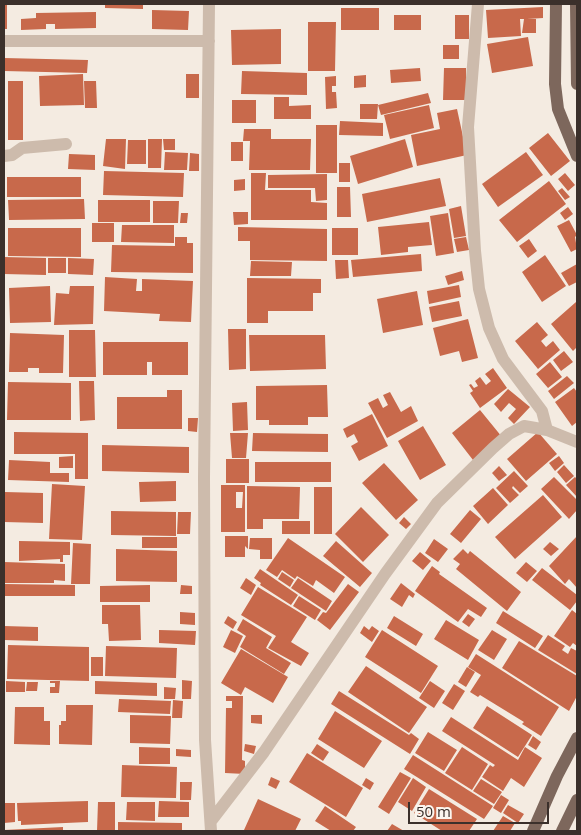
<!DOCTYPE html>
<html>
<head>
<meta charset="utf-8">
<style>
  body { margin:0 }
  #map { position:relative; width:581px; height:835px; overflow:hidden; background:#f4ebe1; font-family:"Open Sans",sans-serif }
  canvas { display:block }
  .frame { position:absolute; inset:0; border:5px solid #3b302b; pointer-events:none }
  .scale { position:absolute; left:408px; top:802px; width:141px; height:22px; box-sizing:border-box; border:2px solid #3b302b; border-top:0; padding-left:6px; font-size:15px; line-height:18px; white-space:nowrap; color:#3b302b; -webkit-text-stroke:4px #fbf5ee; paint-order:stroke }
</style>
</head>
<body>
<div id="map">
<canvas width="581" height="835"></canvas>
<div class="frame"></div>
<div class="scale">50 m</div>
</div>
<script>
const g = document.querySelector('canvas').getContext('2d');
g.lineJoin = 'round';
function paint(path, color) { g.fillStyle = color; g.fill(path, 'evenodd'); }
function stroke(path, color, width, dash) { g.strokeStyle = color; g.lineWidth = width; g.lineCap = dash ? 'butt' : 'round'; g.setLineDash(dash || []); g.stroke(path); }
const building = new Path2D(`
  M 4,4 L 7,4 L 7,29 L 4,29 Z
  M 105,4 L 143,4 L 143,9 L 105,8 Z
  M 543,7 L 543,18 L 527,19 L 536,19 L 536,33 L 522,33 L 524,19 L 520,19 L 521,36 L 488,38 L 486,10 Z
  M 341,8 L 379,8 L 379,30 L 341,30 Z
  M 152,10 L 189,11 L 188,30 L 152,29 Z
  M 96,12 L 96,28 L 55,29 L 55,24 L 46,24 L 46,29 L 21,30 L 21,19 L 36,18 L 36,13 Z
  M 394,15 L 421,15 L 421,30 L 394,30 Z
  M 455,15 L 469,15 L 469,39 L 455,39 Z
  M 308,22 L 336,22 L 335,71 L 308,71 Z
  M 281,29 L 281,64 L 232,65 L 231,30 Z
  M 528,37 L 533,66 L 492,73 L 487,44 Z
  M 443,45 L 459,45 L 459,59 L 443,59 Z
  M 4,58 L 88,60 L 87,73 L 4,71 Z
  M 420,68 L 421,81 L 391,83 L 390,70 Z
  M 444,68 L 466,68 L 466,100 L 443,100 Z
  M 242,71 L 307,73 L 307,95 L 241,94 Z
  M 83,74 L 84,105 L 40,106 L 39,76 Z
  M 186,74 L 199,74 L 199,98 L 186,98 Z
  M 366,75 L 366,87 L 354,88 L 354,76 Z
  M 336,76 L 336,86 L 332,86 L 332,92 L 336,92 L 337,108 L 326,109 L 325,77 Z
  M 8,81 L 23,81 L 23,140 L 8,140 Z
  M 84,81 L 96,81 L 97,108 L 85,108 Z
  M 428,93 L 431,103 L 381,115 L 378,105 Z
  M 274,97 L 289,97 L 289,106 L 311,105 L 311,119 L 274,119 Z
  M 232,100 L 256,100 L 256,123 L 232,123 Z
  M 360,104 L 378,104 L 377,119 L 360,119 Z
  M 429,105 L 434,128 L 390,139 L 384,115 Z
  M 457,109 L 467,155 L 417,166 L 411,135 L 440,129 L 437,113 Z
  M 340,121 L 383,123 L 383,136 L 339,135 Z
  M 316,125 L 337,125 L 337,173 L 316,173 Z
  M 244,129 L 271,129 L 271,139 L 311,139 L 310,170 L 249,170 L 250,141 L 243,141 Z
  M 548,133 L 570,161 L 551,176 L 529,148 Z
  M 106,139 L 126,139 L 125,169 L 103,166 Z
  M 148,139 L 162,139 L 161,168 L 148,168 Z
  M 163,139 L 175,139 L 175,150 L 164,150 Z
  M 405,139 L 413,167 L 358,184 L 350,156 Z
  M 128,140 L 146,140 L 146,164 L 127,164 Z
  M 231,142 L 243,142 L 243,161 L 231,161 Z
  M 165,152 L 188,153 L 187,170 L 164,170 Z
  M 526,152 L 543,175 L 498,207 L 482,184 Z
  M 190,153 L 199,154 L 199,171 L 189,171 Z
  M 69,154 L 95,155 L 95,170 L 68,169 Z
  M 339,163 L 350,163 L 350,182 L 339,182 Z
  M 104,171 L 184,173 L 183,197 L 103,195 Z
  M 251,173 L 266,173 L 265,190 L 311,190 L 311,202 L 327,203 L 327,220 L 251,220 Z
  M 565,173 L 575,185 L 568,191 L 558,179 Z
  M 327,174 L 327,200 L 316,201 L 315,188 L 268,188 L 268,175 Z
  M 7,177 L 81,177 L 81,197 L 7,197 Z
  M 440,178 L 446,206 L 367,222 L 362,194 Z
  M 245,179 L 245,190 L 234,191 L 234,180 Z
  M 549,181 L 566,204 L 517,242 L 499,220 Z
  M 337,187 L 350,187 L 351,217 L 337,217 Z
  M 562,188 L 570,197 L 565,200 L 558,191 Z
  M 84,199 L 85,219 L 9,220 L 8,200 Z
  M 98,200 L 150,200 L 150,222 L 98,222 Z
  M 153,201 L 179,201 L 178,223 L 153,223 Z
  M 461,206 L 466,236 L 454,238 L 449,209 Z
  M 568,207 L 573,214 L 565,220 L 560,213 Z
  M 233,212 L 248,212 L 248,224 L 234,225 Z
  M 181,213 L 188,213 L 187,223 L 180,223 Z
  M 448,213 L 454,253 L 436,256 L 430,216 Z
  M 569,220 L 577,235 L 575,237 L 577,249 L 571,252 L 557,226 Z
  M 429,222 L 432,245 L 408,247 L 408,252 L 381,255 L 378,227 Z
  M 92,223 L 114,223 L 114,242 L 92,242 Z
  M 122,225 L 174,225 L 174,243 L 121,242 Z
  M 238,227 L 327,229 L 327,261 L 250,260 L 250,241 L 238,241 Z
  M 8,228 L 81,228 L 81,257 L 8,256 Z
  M 332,228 L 358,228 L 358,255 L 332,255 Z
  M 175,237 L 187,237 L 187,243 L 193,243 L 193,273 L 111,272 L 112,245 L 175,246 Z
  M 466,237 L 469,250 L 457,252 L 454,239 Z
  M 529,239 L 537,251 L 528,258 L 519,246 Z
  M 421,254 L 422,271 L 353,277 L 351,260 Z
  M 545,255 L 566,286 L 542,302 L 522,272 Z
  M 4,257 L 46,258 L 46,275 L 4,274 Z
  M 48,258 L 66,258 L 66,273 L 48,273 Z
  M 68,258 L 94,259 L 93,275 L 68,274 Z
  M 335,260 L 348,260 L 349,278 L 336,279 Z
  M 251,261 L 292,262 L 291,276 L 250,276 Z
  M 577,264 L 577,282 L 569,286 L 561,273 Z
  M 462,271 L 464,280 L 448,285 L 445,276 Z
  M 105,277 L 137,279 L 136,291 L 142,291 L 142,279 L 193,281 L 191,322 L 159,321 L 160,314 L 104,311 Z
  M 247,278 L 321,279 L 321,293 L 313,293 L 313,311 L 268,311 L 268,323 L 247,323 Z
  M 459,285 L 461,297 L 429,304 L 427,291 Z
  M 50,286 L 51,322 L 10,323 L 9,288 Z
  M 70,286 L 94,286 L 93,324 L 54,325 L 56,293 L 69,294 Z
  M 417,291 L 423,325 L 383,333 L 377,299 Z
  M 459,301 L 462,316 L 432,322 L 429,307 Z
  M 576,302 L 577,347 L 573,351 L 551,324 Z
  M 468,319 L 478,358 L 462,362 L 459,351 L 440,356 L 433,328 Z
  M 537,322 L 548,335 L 541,341 L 546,347 L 553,341 L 560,350 L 538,369 L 515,341 Z
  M 228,329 L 246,329 L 246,369 L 229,370 Z
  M 69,330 L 95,330 L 96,377 L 69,377 Z
  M 10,333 L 64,335 L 63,373 L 39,373 L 39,368 L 28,368 L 28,372 L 9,372 Z
  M 249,335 L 325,335 L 326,369 L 250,371 Z
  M 103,342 L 188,342 L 188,375 L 152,375 L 152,362 L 147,362 L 147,375 L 103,375 Z
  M 564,351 L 573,362 L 561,371 L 553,360 Z
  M 550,362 L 562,377 L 548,388 L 536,374 Z
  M 493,368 L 507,388 L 480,408 L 470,393 L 473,391 L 469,385 L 471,384 L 474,388 L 478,386 L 475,381 L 480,377 L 486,385 L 491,381 L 485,374 Z
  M 567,376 L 574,383 L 554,399 L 548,391 Z
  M 79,381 L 94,381 L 95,420 L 80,421 Z
  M 8,382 L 71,383 L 71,420 L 7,420 Z
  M 327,385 L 328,417 L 308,417 L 308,425 L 269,425 L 269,420 L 256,420 L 256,386 Z
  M 574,388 L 577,392 L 577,422 L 572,426 L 555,402 Z
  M 508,389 L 530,407 L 514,424 L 508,418 L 516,409 L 509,403 L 501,412 L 494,404 Z
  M 167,390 L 182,390 L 182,429 L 117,429 L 117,397 L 167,397 Z
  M 390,392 L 401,412 L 411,406 L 418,421 L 387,438 L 368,403 L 378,398 L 383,408 L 388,405 L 383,395 Z
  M 247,402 L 248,430 L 233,431 L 232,403 Z
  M 480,410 L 502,437 L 473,460 L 452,433 Z
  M 372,414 L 388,446 L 359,461 L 351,446 L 358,442 L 354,434 L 347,438 L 343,429 Z
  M 188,418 L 198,418 L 197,432 L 188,431 Z
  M 423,426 L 446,465 L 420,480 L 398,441 Z
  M 14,432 L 88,433 L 88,479 L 75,479 L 75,454 L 14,454 Z
  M 538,432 L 557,454 L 526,481 L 507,459 Z
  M 230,433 L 248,433 L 246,458 L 232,458 Z
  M 253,433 L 328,434 L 328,452 L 252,451 Z
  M 102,445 L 189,447 L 189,473 L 102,471 Z
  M 73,456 L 73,468 L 59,468 L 59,457 Z
  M 559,456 L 564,463 L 555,471 L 549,463 Z
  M 226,459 L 249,459 L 249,483 L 226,483 Z
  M 9,460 L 50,462 L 50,473 L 69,473 L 69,482 L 8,480 Z
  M 255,462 L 331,462 L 331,482 L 255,482 Z
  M 384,463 L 418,500 L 396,520 L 362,483 Z
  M 564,465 L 574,476 L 566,483 L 557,472 Z
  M 499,466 L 507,475 L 499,481 L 492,473 Z
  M 514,471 L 528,486 L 520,493 L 513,486 L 512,488 L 519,495 L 510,503 L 496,488 Z
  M 554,477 L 577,500 L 577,510 L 569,519 L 541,489 Z
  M 575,477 L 577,479 L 577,497 L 566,485 Z
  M 176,481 L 176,501 L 140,502 L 139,482 Z
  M 52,484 L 85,486 L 82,540 L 49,539 Z
  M 221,485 L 245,485 L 245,532 L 221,532 ZM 236,492 L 243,492 L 242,508 L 236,508 Z
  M 247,486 L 300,487 L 299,519 L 263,519 L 263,529 L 247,529 Z
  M 314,487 L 332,487 L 332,534 L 314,534 Z
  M 493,488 L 508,505 L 488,524 L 473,506 Z
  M 5,492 L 43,493 L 43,523 L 4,522 Z
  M 543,495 L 562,517 L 515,559 L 495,537 Z
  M 361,507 L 389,535 L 363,562 L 335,534 Z
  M 470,510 L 481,519 L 461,543 L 450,534 Z
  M 111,511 L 176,512 L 176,536 L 111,535 Z
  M 178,512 L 191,512 L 190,534 L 177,534 Z
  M 404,517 L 411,524 L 406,529 L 399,523 Z
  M 282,521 L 310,521 L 310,534 L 282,534 Z
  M 225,536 L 248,536 L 248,549 L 245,546 L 245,557 L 225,557 Z
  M 577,536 L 577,588 L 569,579 L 565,584 L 549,566 Z
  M 142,537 L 177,537 L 177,548 L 142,548 Z
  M 250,538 L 272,538 L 272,559 L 260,559 L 260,550 L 249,549 Z
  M 288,538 L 345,577 L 334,593 L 316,580 L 313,586 L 297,576 L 295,579 L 282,570 L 277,577 L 266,570 Z
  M 434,539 L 448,549 L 438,562 L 425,553 Z
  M 19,541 L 70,542 L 70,555 L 63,555 L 63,562 L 60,562 L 60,559 L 19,561 Z
  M 336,541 L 372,573 L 360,587 L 323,556 Z
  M 550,542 L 559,549 L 551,556 L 543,549 Z
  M 73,543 L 91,544 L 90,584 L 71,584 Z
  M 116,549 L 177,551 L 177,582 L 116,581 Z
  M 463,549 L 468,554 L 470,551 L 521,592 L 507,611 L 456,569 L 460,564 L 453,559 Z
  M 420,552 L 431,561 L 423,570 L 412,561 Z
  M 4,562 L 65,564 L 65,581 L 54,580 L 54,583 L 4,583 Z
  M 526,562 L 537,571 L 527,582 L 516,573 Z
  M 432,566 L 440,572 L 439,574 L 487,608 L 481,617 L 468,609 L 458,622 L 415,591 Z
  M 542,568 L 577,595 L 577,601 L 570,610 L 532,580 Z
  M 260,569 L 298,595 L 291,605 L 260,585 L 261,583 L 254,578 Z
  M 282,572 L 294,580 L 290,587 L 278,579 Z
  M 246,578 L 256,585 L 251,595 L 240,588 Z
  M 298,578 L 332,601 L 326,611 L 291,588 Z
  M 401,583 L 415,594 L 413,598 L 409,595 L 402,607 L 390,599 Z
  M 4,584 L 75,585 L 75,596 L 4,596 Z
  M 348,584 L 359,592 L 330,630 L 317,620 L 323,612 L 326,613 Z
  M 150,585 L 150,602 L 100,602 L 100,586 Z
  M 181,585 L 192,586 L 192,594 L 180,594 Z
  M 258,587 L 307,617 L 291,642 L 309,653 L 301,666 L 268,648 L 276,636 L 241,615 Z
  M 299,596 L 321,610 L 315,620 L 293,606 Z
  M 102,605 L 140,605 L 141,640 L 109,641 L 108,624 L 102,624 Z
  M 572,610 L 577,614 L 577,646 L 573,643 L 570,647 L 554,636 Z
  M 503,611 L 543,636 L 535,648 L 496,623 Z
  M 180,612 L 195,613 L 195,625 L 180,624 Z
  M 468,614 L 475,619 L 469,627 L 462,622 Z
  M 228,616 L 237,622 L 233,629 L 224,623 Z
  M 394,616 L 423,634 L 416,646 L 387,628 Z
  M 243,619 L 272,637 L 266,648 L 291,663 L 284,674 L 240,647 L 246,636 L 237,630 Z
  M 446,620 L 479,640 L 468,660 L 434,639 Z
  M 4,626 L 38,627 L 38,641 L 4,640 Z
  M 364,626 L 369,630 L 372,626 L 379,631 L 372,642 L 360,633 Z
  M 159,630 L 196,631 L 195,645 L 159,643 Z
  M 231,630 L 243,636 L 235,653 L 223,647 Z
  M 382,630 L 438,666 L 421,693 L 365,657 Z
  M 492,630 L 507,639 L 494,660 L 478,650 Z
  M 548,635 L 565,646 L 562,650 L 568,654 L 571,648 L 577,651 L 577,674 L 538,650 Z
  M 519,641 L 577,676 L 577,696 L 569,711 L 502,668 Z
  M 8,645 L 89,647 L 89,681 L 7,679 Z
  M 106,646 L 177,648 L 176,678 L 105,676 Z
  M 241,649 L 288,677 L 273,703 L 245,687 L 241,695 L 221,683 Z
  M 476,654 L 559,707 L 541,736 L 522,724 L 524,722 L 480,695 L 478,697 L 470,692 L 481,675 L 468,667 Z
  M 91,657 L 103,657 L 103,676 L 91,676 Z
  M 366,666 L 427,707 L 409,733 L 348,692 Z
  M 467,667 L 475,672 L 466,687 L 458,682 Z
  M 182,680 L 192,681 L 191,699 L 182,699 Z
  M 6,681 L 25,682 L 25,692 L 6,692 Z
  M 50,681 L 60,681 L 59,693 L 50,693 L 50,687 L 55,687 L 55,683 L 50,683 Z
  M 95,681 L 157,683 L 157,696 L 95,694 Z
  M 430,681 L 445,691 L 434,708 L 419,698 Z
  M 27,682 L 38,682 L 37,691 L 26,691 Z
  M 454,684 L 465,691 L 453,710 L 442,703 Z
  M 164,687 L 176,688 L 175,699 L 164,699 Z
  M 339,691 L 409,735 L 411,733 L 419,739 L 410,754 L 331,704 Z
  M 226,696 L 243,696 L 242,760 L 245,761 L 245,774 L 225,773 L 226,708 L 232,708 L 232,701 L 226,701 Z
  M 119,699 L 171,701 L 170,714 L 118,712 Z
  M 173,700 L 183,701 L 182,718 L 172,718 Z
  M 66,705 L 93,705 L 92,745 L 59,744 L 59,725 L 61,725 L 61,721 L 66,721 Z
  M 487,706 L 532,735 L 518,757 L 473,728 Z
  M 15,707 L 44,707 L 44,721 L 50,721 L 50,745 L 14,744 Z
  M 335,711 L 382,741 L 364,768 L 318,739 Z
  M 130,715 L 171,716 L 170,744 L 130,743 Z
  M 251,715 L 262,715 L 262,724 L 251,723 Z
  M 451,717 L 518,760 L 525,747 L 542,758 L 524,787 L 511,778 L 503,791 L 482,777 L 490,765 L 493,767 L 495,765 L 442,731 Z
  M 428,732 L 457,750 L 444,771 L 415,753 Z
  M 533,736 L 541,742 L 536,750 L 528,745 Z
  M 245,744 L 256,746 L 254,754 L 244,751 Z
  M 317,744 L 329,752 L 323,761 L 311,753 Z
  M 139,747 L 170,748 L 170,764 L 139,764 Z
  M 462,747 L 488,764 L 472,790 L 445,773 Z
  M 176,749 L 191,750 L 191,757 L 176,756 Z
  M 307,753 L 363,788 L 346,817 L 289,782 Z
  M 413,755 L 493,806 L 484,819 L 404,769 Z
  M 122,765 L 177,767 L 176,798 L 121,797 Z
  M 400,772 L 411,778 L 389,814 L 378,807 Z
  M 271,777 L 280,781 L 276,789 L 268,785 Z
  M 366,778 L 374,783 L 370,790 L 362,785 Z
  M 413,778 L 426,787 L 412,811 L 398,802 Z
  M 481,779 L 502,792 L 494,804 L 473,791 Z
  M 180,782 L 192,782 L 191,800 L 180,800 Z
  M 429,789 L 477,819 L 469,831 L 442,831 L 414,813 Z
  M 501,795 L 509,800 L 501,813 L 493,808 Z
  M 258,799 L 301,819 L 295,831 L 244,830 Z
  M 88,801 L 88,822 L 21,825 L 21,821 L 18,821 L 17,803 Z
  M 159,801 L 189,802 L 189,817 L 158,817 Z
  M 98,802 L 115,802 L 115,831 L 97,831 Z
  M 127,802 L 155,802 L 155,821 L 126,820 Z
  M 4,803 L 15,803 L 15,822 L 4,823 Z
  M 508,805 L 524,814 L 518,823 L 503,813 Z
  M 325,806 L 356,827 L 353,831 L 331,831 L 315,821 Z
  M 503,816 L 515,823 L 510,831 L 493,831 Z
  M 118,822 L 182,823 L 182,831 L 118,831 Z
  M 392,824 L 404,831 L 387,831 Z
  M 63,827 L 63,831 L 4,831 L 4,830 Z`);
const minor = new Path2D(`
  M 209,4 L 204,477 L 205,740 L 211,831
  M 478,4 L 468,127 L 475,251 L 479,289 L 489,328 L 503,359 L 542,411 L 547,430
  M 4,41 L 209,41
  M 4,156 L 12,155 L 22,148 L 66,144
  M 211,821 L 264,752 L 385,574 L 437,503 L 493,448 L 509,434 L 524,426 L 547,430 L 577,442`);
const major = new Path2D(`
  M 556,4 L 555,84 L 558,109 L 577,156
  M 576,4 L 577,84
  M 533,831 L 557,776 L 577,738
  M 562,831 L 577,800`);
paint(building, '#c8694b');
stroke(minor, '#cdbbac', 12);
stroke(major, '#7d675c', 12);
</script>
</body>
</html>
